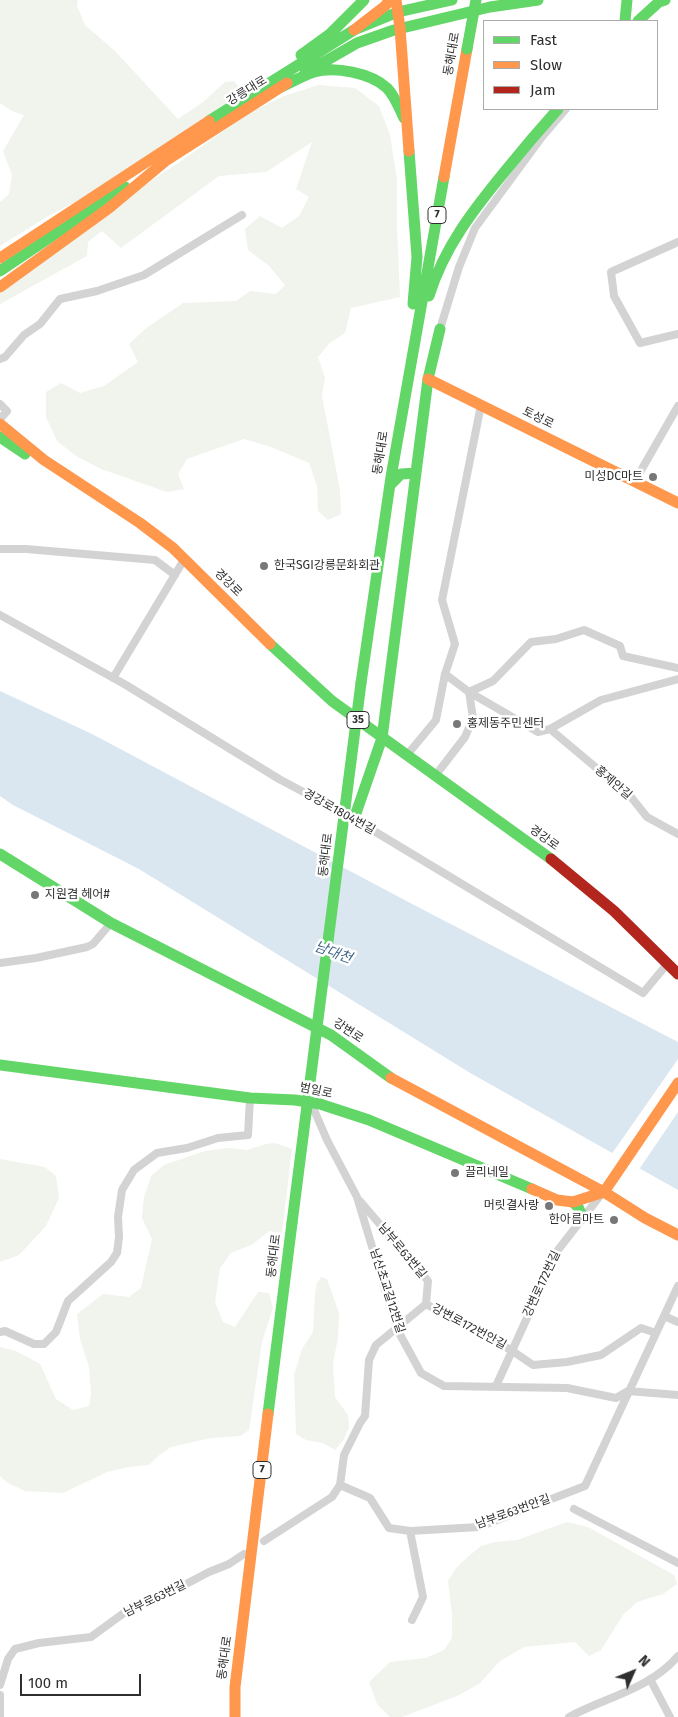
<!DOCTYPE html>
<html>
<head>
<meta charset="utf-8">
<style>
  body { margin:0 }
  #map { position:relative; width:678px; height:1717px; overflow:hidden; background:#fff; font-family:"Fira Sans",sans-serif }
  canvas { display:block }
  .legend { position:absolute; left:483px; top:20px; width:175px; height:90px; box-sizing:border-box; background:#fff; border:1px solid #ababab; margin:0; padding:6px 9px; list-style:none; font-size:15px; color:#2e2e2e }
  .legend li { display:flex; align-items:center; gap:10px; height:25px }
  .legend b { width:25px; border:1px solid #ababab }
  .north { position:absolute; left:608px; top:1647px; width:50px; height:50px; -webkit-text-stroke:4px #fff; paint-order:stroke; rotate:46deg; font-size:14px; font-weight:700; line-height:20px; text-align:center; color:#2e2e2e }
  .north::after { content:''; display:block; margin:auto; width:18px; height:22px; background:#2e2e2e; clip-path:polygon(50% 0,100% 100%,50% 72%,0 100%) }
  .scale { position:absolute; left:20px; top:1674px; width:121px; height:22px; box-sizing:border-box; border:2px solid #2e2e2e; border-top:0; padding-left:6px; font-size:15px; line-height:18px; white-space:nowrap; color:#2e2e2e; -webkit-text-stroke:4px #fff; paint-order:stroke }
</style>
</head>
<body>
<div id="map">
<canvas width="678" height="1717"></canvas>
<ul class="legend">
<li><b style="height:6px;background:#63d668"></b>Fast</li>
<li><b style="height:6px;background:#ff974d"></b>Slow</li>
<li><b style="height:6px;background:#b3261e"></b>Jam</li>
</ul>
<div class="north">N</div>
<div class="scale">100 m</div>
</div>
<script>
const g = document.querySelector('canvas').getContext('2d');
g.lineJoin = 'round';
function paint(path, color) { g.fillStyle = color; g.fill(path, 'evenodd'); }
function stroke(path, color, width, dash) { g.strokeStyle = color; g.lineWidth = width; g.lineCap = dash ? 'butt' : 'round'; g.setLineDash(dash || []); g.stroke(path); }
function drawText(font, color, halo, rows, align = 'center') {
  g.font = font + ' "Fira Sans","Noto Sans KR",sans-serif'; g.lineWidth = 5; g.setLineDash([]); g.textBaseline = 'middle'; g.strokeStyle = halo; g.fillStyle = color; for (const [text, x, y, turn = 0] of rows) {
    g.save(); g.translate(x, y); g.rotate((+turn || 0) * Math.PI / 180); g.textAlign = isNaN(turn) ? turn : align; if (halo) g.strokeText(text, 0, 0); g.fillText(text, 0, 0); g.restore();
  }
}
const green = new Path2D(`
  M 0,0 L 78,0 L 77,6 L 85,25 L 115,51 L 178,119 L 203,102 L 225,82 L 234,81 L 238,86 L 242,100 L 106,186 L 50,215 L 0,246 L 0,202 L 9,194 L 12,175 L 3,151 L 24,115 L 12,111 L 0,103 Z
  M 318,85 L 355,88 L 379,106 L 390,135 L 397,180 L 397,227 L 400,297 L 351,308 L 345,333 L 330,343 L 318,357 L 325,378 L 322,396 L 340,490 L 341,514 L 328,520 L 318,511 L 317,486 L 309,463 L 271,447 L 244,439 L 187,459 L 178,474 L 184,489 L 167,492 L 101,469 L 76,456 L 57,441 L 46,417 L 46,392 L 61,383 L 80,393 L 104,386 L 138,362 L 129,344 L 145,329 L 183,303 L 236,301 L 250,291 L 276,294 L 285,285 L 269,266 L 248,250 L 245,229 L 260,216 L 282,228 L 299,216 L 309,197 L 296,189 L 312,142 L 266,172 L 219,176 L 121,248 L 102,231 L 88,242 L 87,256 L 0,304 L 0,293 L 74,232 L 181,161 L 249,113 L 284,96 Z
  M 275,1143 L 292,1149 L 282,1233 L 269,1231 L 253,1244 L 231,1253 L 220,1268 L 215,1302 L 223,1322 L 235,1327 L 258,1292 L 269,1293 L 273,1308 L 262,1342 L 249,1430 L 240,1436 L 211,1438 L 171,1447 L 158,1456 L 149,1465 L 129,1467 L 107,1472 L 63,1493 L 25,1491 L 8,1483 L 0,1476 L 0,1347 L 16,1351 L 40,1364 L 56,1399 L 73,1410 L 89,1406 L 91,1395 L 89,1367 L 80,1339 L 77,1314 L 103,1294 L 129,1297 L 141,1288 L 152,1239 L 142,1218 L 144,1197 L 151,1176 L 164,1165 L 205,1151 L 229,1148 L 247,1150 L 266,1144 Z
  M 0,1159 L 45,1167 L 56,1176 L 59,1198 L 46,1226 L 19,1255 L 0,1262 Z
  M 321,1277 L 327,1279 L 339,1313 L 338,1338 L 333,1363 L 335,1397 L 348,1415 L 349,1427 L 344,1439 L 335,1450 L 323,1443 L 306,1440 L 296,1434 L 294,1375 L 302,1349 L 313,1332 L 315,1294 L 317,1283 Z
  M 567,1522 L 588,1527 L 674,1575 L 677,1584 L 663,1594 L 637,1602 L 623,1615 L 601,1650 L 589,1656 L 575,1642 L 524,1647 L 500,1661 L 479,1684 L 457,1696 L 402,1717 L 390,1717 L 377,1704 L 369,1682 L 390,1662 L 426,1658 L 444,1650 L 452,1638 L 452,1614 L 448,1581 L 456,1568 L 470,1555 L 481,1546 L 495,1542 L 517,1540 Z`);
const water = new Path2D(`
  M 0,691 L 92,734 L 414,905 L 678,1042 L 678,1190 L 472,1074 L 139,869 L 13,805 L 0,796 Z`);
const pier = new Path2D(`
  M 678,1059 L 678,1112 L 638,1171 L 611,1155 Z`);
const street = new Path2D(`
  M 678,242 L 611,272 L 614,296 L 640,343 L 678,334
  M 440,329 L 459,267 L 475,228 L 542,137 L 566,109
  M 0,359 L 5,357 L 24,335 L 40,324 L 60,299 L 97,291 L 144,275 L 242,215
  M 0,404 L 7,411 L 0,419
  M 635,481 L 678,406
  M 0,549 L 26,549 L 155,560 L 175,575
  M 0,615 L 126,685 L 279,779 L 354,819 L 643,993 L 668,963
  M 445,674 L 469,692 L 538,732 L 550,729 L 601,700 L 678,679
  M 113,678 L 185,558
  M 550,729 L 631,797 L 647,817 L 678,834
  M 407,755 L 436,720 L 445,674 L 455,644 L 442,600 L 481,405
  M 435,776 L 465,737 L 473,718 L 469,692 L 493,681 L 531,642 L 556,639 L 584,630 L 620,646 L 623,656 L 678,668
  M 0,963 L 36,958 L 87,947 L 93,944 L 111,923
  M 311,1103 L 327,1140 L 357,1197 L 397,1329 L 421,1373 L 444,1386 L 567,1388 L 616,1398 L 628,1391 L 678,1395
  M 426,1304 L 511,1350 L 533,1365 L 567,1362 L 601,1355 L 641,1328 L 656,1333
  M 664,1316 L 678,1322
  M 0,1332 L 5,1331 L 34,1344 L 44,1344 L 56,1332 L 68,1301 L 111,1262 L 117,1253 L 119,1237 L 118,1217 L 122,1190 L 134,1170 L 157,1153 L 187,1148 L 218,1138 L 248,1135 L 250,1098
  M 496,1386 L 558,1250 L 603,1192
  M 340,1485 L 370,1498 L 389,1528 L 410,1531 L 479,1527 L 585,1486 L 678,1286
  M 574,1509 L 678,1563
  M 410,1531 L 423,1597 L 412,1620
  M 264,1541 L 332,1497 L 340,1485 L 344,1455 L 360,1423 L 365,1416 L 369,1360 L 376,1345 L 426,1304 L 428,1281 L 360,1201
  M 650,1679 L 670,1717
  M 0,1685 L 8,1659 L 15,1649 L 39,1643 L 91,1637 L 128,1610 L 167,1594 L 209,1572 L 229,1564 L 244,1554
  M 0,1695 L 0,1717
  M 569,1717 C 606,1697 650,1689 678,1656`);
const fast = new Path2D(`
  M 625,21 L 627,0
  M 638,21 L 659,2 L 665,0
  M 301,55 L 330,34 L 364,0
  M 305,73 L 357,43 L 394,30 L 490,7 L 538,0
  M 279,88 C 290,83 302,76 314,72 C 335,66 371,73 387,88 C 395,96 399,108 404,118
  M 209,121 L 354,30 L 398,12 L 452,0
  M 409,151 L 417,257 L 413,304
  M 0,271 L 125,187
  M 429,296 C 444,247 474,209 506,170 C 523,149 540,129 558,109
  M 0,437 L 25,454
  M 390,485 L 401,474 L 416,473
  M 270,644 L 332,701 L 551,859
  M 361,683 L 391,477 L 444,177
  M 354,819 L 382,738 L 428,379 L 440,329
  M 0,854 L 111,923 L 331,1035 L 391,1078
  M 0,1065 L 250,1098 L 295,1100 L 320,1104 L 369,1120 L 532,1189
  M 573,1202 L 578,1207 L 583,1218
  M 268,1414 L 292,1223`);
const slow = new Path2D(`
  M 396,0 L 400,28 L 409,151
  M 354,30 L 385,6 L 390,0
  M 162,163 L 287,83
  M 444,177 L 467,49
  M 0,258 L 209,121
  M 0,287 L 109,208 L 169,158
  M 428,379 L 678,503
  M 0,424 L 44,460 L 140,523 L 173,548 L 270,644
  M 391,1078 L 604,1192 L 645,1218 L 678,1235
  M 532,1189 L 557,1200 L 573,1202 L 604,1192 L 678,1083
  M 235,1717 L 235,1687 L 268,1414`);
const jam = new Path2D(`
  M 551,859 L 614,911 L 678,974`);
const fastBridge = new Path2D(`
  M 467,49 L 476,0
  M 292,1223 L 361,683`);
const markers = [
  [653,477,5,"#777"],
  [264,566,5,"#777"],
  [457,724,5,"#777"],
  [35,895,5,"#777"],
  [455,1173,5,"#777"],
  [549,1206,5,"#777"],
  [614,1220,5,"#777"]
];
const shields = [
  [437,215,18],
  [358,720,22],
  [262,1470,18]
];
const shieldNames = [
  ["7",437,215],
  ["35",358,720],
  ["7",262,1470]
];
const streetNames = [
  ["동해대로",452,54,-80],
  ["강릉대로",247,91,-32],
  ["토성로",538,418,26],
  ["동해대로",381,453,-81],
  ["경강로",228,583,45],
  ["홍제안길",613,783,41],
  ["경강로1804번길",339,812,29],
  ["경강로",544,838,36],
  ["동해대로",326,855,-83],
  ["강변로",348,1031,34],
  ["범일로",316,1091,12],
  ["남부로63번길",402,1251,50],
  ["동해대로",274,1256,-83],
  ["강변로172번길",542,1284,-65],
  ["남산초교길12번길",387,1291,72],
  ["강변로172번안길",469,1327,28],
  ["남부로63번안길",513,1512,-20],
  ["남부로63번길",155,1599,-26],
  ["동해대로",225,1658,-82]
];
const poiNames = [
  ["미성DC마트",643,477,"right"],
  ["한국SGI강릉문화회관",274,566],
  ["홍제동주민센터",467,724],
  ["지원겸 헤어#",45,895],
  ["끌리네일",465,1173],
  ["머릿결사랑",539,1206,"right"],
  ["한아름마트",604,1220,"right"]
];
const waterNames = [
  ["남대천",333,953,20]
];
paint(green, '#f0f4ec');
paint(water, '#dae6f0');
paint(pier, '#fff');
stroke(street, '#d3d3d3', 8);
stroke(fast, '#63d668', 11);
stroke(slow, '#ff974d', 11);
stroke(jam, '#b3261e', 11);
stroke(fastBridge, '#63d668', 11);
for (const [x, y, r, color] of markers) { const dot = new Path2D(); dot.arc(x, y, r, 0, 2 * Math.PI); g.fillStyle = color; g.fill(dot); stroke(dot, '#fff', 2); }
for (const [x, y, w] of shields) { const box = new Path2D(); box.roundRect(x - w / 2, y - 8.5, w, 17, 4); g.fillStyle = '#fff'; g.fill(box); stroke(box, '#2e2e2e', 1); }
drawText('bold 11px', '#2e2e2e', null, shieldNames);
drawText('12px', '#2e2e2e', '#fff', streetNames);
drawText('12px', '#2e2e2e', '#fff', poiNames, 'left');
drawText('italic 14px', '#41688b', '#fff', waterNames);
</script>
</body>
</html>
